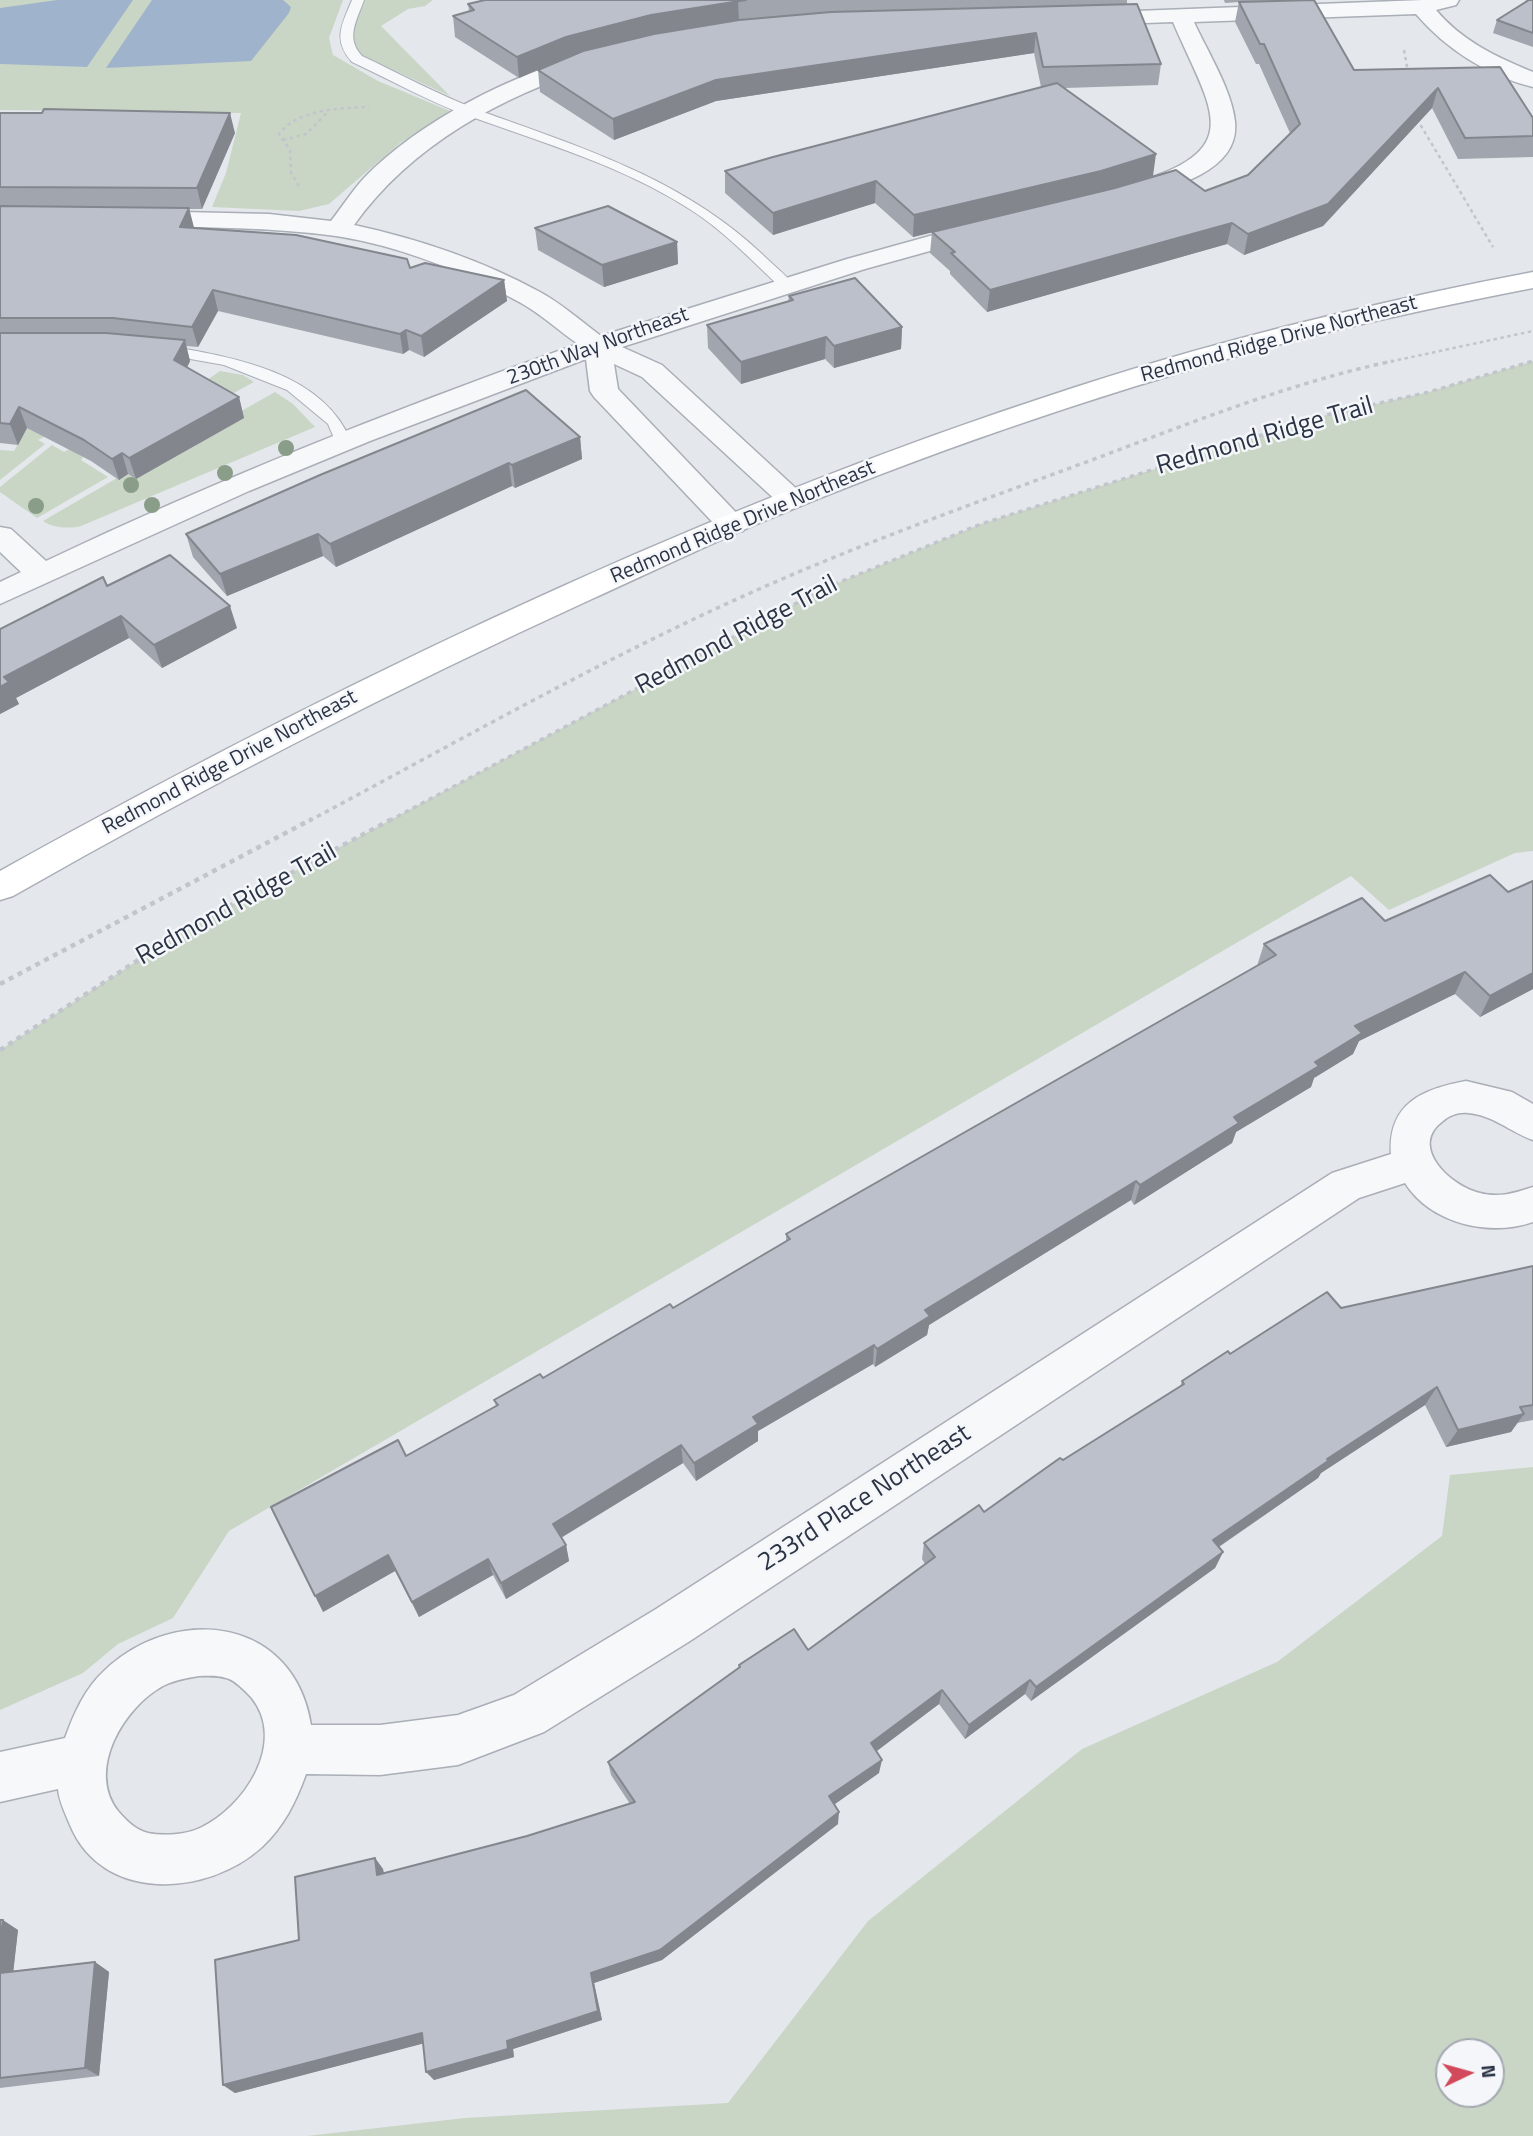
<!DOCTYPE html>
<html>
<head>
<meta charset="utf-8">
<style>
  body { margin:0 }
  #map { position:relative; width:1533px; height:2136px; overflow:hidden; background:#e4e7ec; font-family:"Titillium Web",sans-serif }
  canvas { display:block }
  .north { position:absolute; left:1435px; top:2038px; width:70px; height:70px; box-sizing:border-box; background:#f4f6f9; border:2px solid #a4a8b1; border-radius:50%; rotate:85deg; font-size:19px; font-weight:700; line-height:28px; text-align:center; color:#2b3445 }
  .north::after { content:''; display:block; margin:auto; width:24px; height:32px; background:#d1495b; clip-path:polygon(50% 0,100% 100%,50% 72%,0 100%) }
</style>
</head>
<body>
<div id="map">
<canvas width="1533" height="2136"></canvas>
<div class="north">N</div>
</div>
<script>
const g = document.querySelector('canvas').getContext('2d');
g.lineJoin = 'round';
function paint(path, color) { g.fillStyle = color; g.fill(path, 'evenodd'); }
function stroke(path, color, width, dash) { g.strokeStyle = color; g.lineWidth = width; g.lineCap = dash ? 'butt' : 'round'; g.setLineDash(dash || []); g.stroke(path); }
function drawText(font, color, halo, rows, align = 'center') {
  g.font = font + ' "Titillium Web",sans-serif'; g.lineWidth = 5; g.setLineDash([]); g.textBaseline = 'middle'; g.strokeStyle = halo; g.fillStyle = color; for (const [text, x, y, turn = 0] of rows) {
    g.save(); g.translate(x, y); g.rotate((+turn || 0) * Math.PI / 180); g.textAlign = isNaN(turn) ? turn : align; if (halo) g.strokeText(text, 0, 0); g.fillText(text, 0, 0); g.restore();
  }
}
const green = new Path2D(`
  M 0,0 L 343,0 L 329,38 L 333,55 L 378,81 L 450,111 L 400,143 L 329,204 L 299,211 L 212,207 L 226,173 L 241,113 L 0,110 Z
  M 364,0 L 433,0 L 425,6 L 408,9 L 381,26 L 450,96 L 354,52 L 350,32 Z
  M 1533,361 L 1533,851 L 1515,853 L 1389,910 L 1351,876 L 229,1531 L 173,1618 L 118,1644 L 83,1673 L 0,1710 L 0,1050 L 186,929 L 823,589 L 981,524 L 1322,416 L 1429,392 Z
  M 220,371 L 243,375 L 254,382 L 217,402 L 181,398 Z
  M 275,392 L 293,404 L 315,427 L 81,526 C 70,529 52,528 43,521 L 117,478 L 128,474 L 136,479 L 195,446 L 236,414 Z
  M 44,398 L 44,437 L 38,440 L 45,444 L 0,480 L 0,450 L 14,451 Z
  M 52,445 L 64,452 L 69,449 L 83,457 L 81,460 L 108,477 L 37,518 L 0,492 L 0,487 Z
  M 1533,1467 L 1533,2136 L 307,2136 L 465,2118 L 728,2103 L 868,1921 L 1082,1749 L 1277,1662 L 1442,1536 L 1450,1475 ZM 1449,2052 L 1491,2052 L 1491,2094 L 1449,2094 Z`);
const water = new Path2D(`
  M 57,0 L 133,0 L 87,67 L 0,64 L 0,8 Z
  M 152,0 L 283,0 L 291,7 L 289,13 L 251,61 L 106,68 Z`);
const pathFar2 = new Path2D(`
  M 1404,50 L 1408,72
  M 1417,119 L 1493,247
  M 283,140 L 306,134 L 327,113
  M 299,186 L 291,173 L 290,150 L 279,134 C 298,109 340,108 369,107
  M 1384,363 L 1533,331
  M 1528,363 L 1533,361`);
const pathFar1 = new Path2D(`
  M 309,821 C 457,742 604,658 757,590 C 865,542 978,502 1089,461 C 1188,424 1289,383 1393,361
  M 389,821 L 823,589 L 981,524 L 1322,416 L 1429,392 L 1533,361`);
const path = new Path2D(`
  M 0,984 L 312,819
  M 0,1050 L 186,929 L 392,819`);
const lane = new Path2D(`
  M 352,0 L 364,0 C 357,20 345,38 362,56 C 400,74 439,95 478,110 C 580,147 682,178 762,254 C 772,264 784,273 793,284 L 785,289 L 780,287 C 751,260 724,231 691,210 C 623,166 544,143 469,116 C 429,102 391,80 352,62 C 332,40 342,24 352,0 Z
  M 157,344 C 226,356 321,369 351,441 L 343,446 L 337,445 L 328,424 L 287,390 L 224,365 L 151,352 L 149,349 L 151,346 Z`);
const street = new Path2D(`
  M 1423,0 L 1459,0 L 1456,5 L 1436,10 C 1462,41 1496,57 1533,72 L 1533,87 C 1488,76 1446,49 1416,14 L 1194,22 C 1207,51 1232,90 1235,122 C 1240,171 1172,188 1136,197 L 1127,195 L 1124,190 L 1127,185 C 1250,151 1212,113 1173,22 L 1092,25 L 1084,23 L 1081,18 L 1084,13 Z
  M 587,55 L 595,57 L 598,62 L 595,67 C 503,95 411,145 354,225 C 419,239 481,260 540,292 C 562,304 581,321 601,336 L 847,259 L 973,224 L 982,221 L 991,224 L 995,229 L 991,234 L 865,269 L 622,347 L 662,365 L 801,493 L 806,499 L 801,505 L 791,508 L 781,505 L 642,377 L 614,364 L 618,389 L 747,524 L 743,531 L 732,533 L 721,531 L 594,397 L 590,391 L 586,359 L 370,441 L 249,491 L 0,604 L 0,582 L 21,572 L 0,552 L 0,527 L 11,529 L 46,561 C 219,479 397,408 578,344 C 559,331 541,314 521,303 C 465,272 400,246 336,236 C 271,227 205,228 139,225 L 130,223 L 127,218 L 130,213 L 139,211 L 269,214 L 331,221 C 342,207 352,191 364,178 C 418,122 512,74 587,55 Z
  M 1466,1081 L 1512,1092 L 1533,1104 L 1533,1140 C 1510,1132 1493,1115 1468,1113 C 1459,1112 1450,1115 1443,1121 C 1408,1146 1450,1186 1480,1193 C 1498,1198 1515,1193 1533,1187 L 1533,1222 C 1490,1237 1431,1224 1405,1183 L 1359,1198 L 690,1641 L 544,1732 L 458,1765 L 380,1775 L 306,1774 C 296,1802 284,1826 262,1847 C 207,1897 102,1903 70,1825 C 65,1813 59,1801 58,1789 L 0,1802 L 0,1752 L 65,1738 C 74,1713 85,1688 105,1670 C 177,1603 294,1618 311,1725 L 380,1725 L 458,1715 L 514,1695 L 656,1609 L 1332,1173 L 1391,1154 C 1388,1103 1423,1089 1466,1081 ZM 199,1676 C 208,1676 217,1675 226,1678 C 235,1680 244,1690 251,1697 C 288,1742 244,1808 200,1828 C 185,1835 163,1836 148,1833 C 135,1830 126,1820 118,1811 C 86,1770 124,1707 163,1686 C 174,1680 187,1678 199,1676 Z`);
const secondary = new Path2D(`
  M 1533,272 L 1533,288 C 1441,306 1349,325 1259,350 C 1089,397 921,455 759,523 C 703,547 649,573 594,598 C 395,689 202,788 13,896 L 0,900 L 0,871 C 363,669 747,486 1146,365 C 1273,327 1402,297 1533,272 Z`);
const trees = [
  [286,448],
  [225,473],
  [131,485],
  [152,505],
  [36,506]
];
const wall = new Path2D(`
  M 485,0 L 1127,0 L 1127,4 L 1161,64 L 1158,85 L 1065,88 L 1153,176 L 1098,192 L 1205,191 L 1248,175 L 1290,133 L 1259,64 L 1256,64 L 1235,22 L 1239,2 L 1225,3 L 1224,0 L 1314,0 L 1354,70 L 1500,67 L 1533,118 L 1533,157 L 1458,159 L 1432,108 L 1323,226 L 1244,255 L 1227,244 L 987,312 L 950,274 L 950,271 L 930,253 L 932,232 L 913,237 L 875,203 L 773,235 L 725,193 L 725,171 L 1041,87 L 1034,53 L 716,101 L 614,140 L 540,92 L 538,70 L 571,56 L 519,78 L 455,37 L 453,16 L 469,11 L 468,4 Z
  M 1525,0 L 1533,0 L 1533,47 L 1493,33 L 1497,20 L 1527,1 Z
  M 0,113 L 235,133 L 202,209 L 189,209 L 194,228 L 410,268 L 504,280 L 507,301 L 424,357 L 409,350 L 403,354 L 218,311 L 198,347 L 186,346 L 190,361 L 187,368 L 239,397 L 244,418 L 136,479 L 128,474 L 119,480 L 91,461 L 27,428 L 18,445 L 0,443 Z
  M 535,228 L 677,242 L 678,264 L 604,287 L 538,250 Z
  M 789,296 L 902,327 L 901,349 L 834,368 L 825,359 L 741,384 L 708,348 L 707,325 L 788,302 Z
  M 580,437 L 582,459 L 515,488 L 512,486 L 336,567 L 323,556 L 227,596 L 193,557 L 186,534 Z
  M 107,586 L 237,628 L 162,668 L 129,638 L 16,698 L 19,704 L 0,714 L 0,629 Z
  M 1533,881 L 1533,989 L 1480,1017 L 1455,994 L 1359,1041 L 1353,1054 L 1314,1078 L 1311,1087 L 1236,1132 L 1232,1143 L 1134,1205 L 1131,1200 L 929,1325 L 927,1335 L 875,1367 L 873,1364 L 758,1431 L 758,1441 L 696,1481 L 683,1463 L 561,1538 L 566,1545 L 569,1561 L 506,1599 L 493,1575 L 419,1617 L 395,1571 L 323,1612 L 406,1456 L 496,1406 L 494,1400 L 543,1378 L 673,1308 L 786,1241 L 786,1234 L 1257,966 L 1264,944 L 1385,921 L 1508,892 Z
  M 1533,1266 L 1533,1420 L 1517,1423 L 1511,1432 L 1446,1447 L 1425,1405 L 1321,1473 L 1318,1478 L 1219,1547 L 1223,1552 L 1215,1568 L 1031,1701 L 1025,1694 L 965,1739 L 939,1704 L 876,1751 L 879,1773 L 834,1804 L 838,1824 L 662,1960 L 594,1983 L 602,2020 L 513,2049 L 514,2057 L 434,2080 L 423,2043 L 235,2093 L 223,2085 L 299,1940 L 375,1858 L 383,1869 L 384,1873 L 527,1836 L 630,1804 L 611,1775 L 608,1762 L 739,1668 L 739,1665 L 808,1650 L 925,1564 L 922,1559 L 924,1543 L 984,1512 L 1063,1460 L 1180,1387 L 1182,1381 L 1230,1354 L 1341,1308 Z
  M 0,1920 L 18,1930 L 13,1971 L 95,1962 L 109,1972 L 99,2076 L 0,2088 Z`);
const shadedWall = new Path2D(`
  M 738,1 L 739,21 L 652,35 L 567,57 L 519,78 L 517,57 L 566,37 L 651,15 Z
  M 1036,33 L 1034,53 L 716,101 L 614,140 L 613,119 L 716,80 Z
  M 1438,88 L 1432,108 L 1323,226 L 1244,255 L 1248,234 Z
  M 230,113 L 235,133 L 202,209 L 197,188 Z
  M 1156,154 L 1153,176 L 1098,193 L 913,237 L 914,215 Z
  M 876,181 L 875,203 L 773,235 L 773,213 Z
  M 189,208 L 194,228 L 180,227 Z
  M 1232,223 L 1227,244 L 987,312 L 990,290 Z
  M 677,242 L 678,264 L 604,287 L 602,265 Z
  M 504,280 L 507,301 L 424,357 L 421,336 Z
  M 213,290 L 218,311 L 198,347 L 192,327 Z
  M 902,327 L 901,349 L 834,368 L 834,346 Z
  M 406,330 L 409,350 L 403,354 L 400,334 Z
  M 826,337 L 825,359 L 741,384 L 741,362 Z
  M 185,340 L 190,361 L 180,381 L 174,360 Z
  M 239,397 L 244,418 L 136,479 L 129,458 Z
  M 19,407 L 27,428 L 18,445 L 10,424 Z
  M 580,437 L 582,459 L 515,488 L 512,465 Z
  M 122,453 L 128,474 L 119,480 L 112,459 Z
  M 509,463 L 512,486 L 336,567 L 330,544 Z
  M 318,534 L 323,556 L 227,596 L 220,574 Z
  M 230,606 L 237,628 L 162,668 L 154,645 Z
  M 121,616 L 129,638 L 16,698 L 19,704 L 0,714 L 0,687 L 4,677 Z
  M 1465,972 L 1455,994 L 1359,1041 L 1353,1054 L 1314,1078 L 1311,1087 L 1236,1132 L 1232,1143 L 1134,1205 L 1140,1185 L 1234,1117 L 1315,1062 L 1355,1026 Z
  M 1533,973 L 1533,989 L 1480,1017 L 1490,996 Z
  M 1136,1181 L 1131,1200 L 929,1325 L 927,1335 L 875,1367 L 877,1349 L 925,1310 Z
  M 874,1345 L 873,1364 L 758,1431 L 758,1441 L 696,1481 L 694,1463 L 753,1417 Z
  M 1437,1387 L 1425,1405 L 1321,1473 L 1318,1478 L 1205,1556 L 1213,1540 L 1327,1459 Z
  M 1524,1414 L 1511,1432 L 1446,1447 L 1458,1430 Z
  M 681,1445 L 683,1463 L 557,1540 L 553,1524 Z
  M 566,1545 L 569,1561 L 506,1599 L 501,1583 Z
  M 1223,1552 L 1215,1568 L 1031,1701 L 1036,1687 Z
  M 388,1555 L 395,1571 L 323,1612 L 315,1596 Z
  M 488,1559 L 493,1575 L 419,1617 L 412,1602 Z
  M 1030,1680 L 1025,1694 L 965,1739 L 969,1725 Z
  M 942,1690 L 939,1704 L 869,1757 L 871,1743 Z
  M 882,1760 L 879,1773 L 828,1809 L 829,1796 Z
  M 839,1812 L 838,1824 L 662,1960 L 594,1983 L 602,2020 L 513,2049 L 514,2057 L 434,2080 L 426,2072 L 507,2041 L 591,1973 Z
  M 375,1858 L 383,1869 L 385,1886 L 377,1875 Z
  M 3,1920 L 18,1930 L 12,1983 L 0,1975 L 0,1942 Z
  M 95,1962 L 109,1972 L 99,2076 L 85,2068 Z
  M 422,2033 L 429,2042 L 235,2093 L 223,2085 Z`);
const building = new Path2D(`
  M 485,0 L 746,0 L 651,15 L 566,37 L 517,57 L 453,16 L 474,10 L 468,4 Z
  M 1314,0 L 1354,70 L 1500,67 L 1533,118 L 1533,136 L 1465,138 L 1438,88 L 1328,204 L 1248,234 L 1232,223 L 990,290 L 951,253 L 955,252 L 932,232 L 1115,188 L 1176,170 L 1205,191 L 1248,175 L 1300,124 L 1264,44 L 1260,44 L 1239,2 Z
  M 1529,0 L 1533,0 L 1533,33 L 1497,20 Z
  M 1137,4 L 1161,64 L 1043,67 L 1036,33 L 716,80 L 613,119 L 538,70 L 583,51 L 654,34 L 739,20 L 831,12 Z
  M 1057,83 L 1156,154 L 1101,171 L 914,215 L 876,181 L 773,213 L 725,171 L 773,157 Z
  M 44,109 L 230,113 L 197,188 L 0,187 L 0,113 L 42,113 Z
  M 0,206 L 189,208 L 180,227 L 296,235 L 407,259 L 410,268 L 425,263 L 504,280 L 421,336 L 406,330 L 400,334 L 213,290 L 192,327 L 113,318 L 0,318 Z
  M 608,206 L 677,242 L 602,265 L 535,228 Z
  M 855,278 L 902,327 L 834,346 L 826,337 L 741,362 L 707,325 L 793,300 L 789,296 Z
  M 0,333 L 106,333 L 185,340 L 174,360 L 239,397 L 129,458 L 122,453 L 112,459 L 84,440 L 19,407 L 10,424 L 0,423 Z
  M 526,390 L 580,437 L 512,465 L 509,463 L 330,544 L 318,534 L 220,574 L 186,534 L 320,475 Z
  M 170,555 L 230,606 L 154,645 L 121,616 L 4,677 L 9,682 L 0,687 L 0,629 L 103,577 L 107,586 Z
  M 1490,875 L 1508,892 L 1533,881 L 1533,973 L 1490,996 L 1465,972 L 1355,1026 L 1362,1033 L 1315,1062 L 1319,1066 L 1234,1117 L 1239,1123 L 1140,1185 L 1136,1181 L 925,1310 L 930,1316 L 877,1349 L 874,1345 L 753,1417 L 758,1424 L 694,1463 L 681,1445 L 553,1524 L 566,1545 L 501,1583 L 488,1559 L 412,1602 L 388,1555 L 315,1596 L 271,1507 L 398,1440 L 406,1456 L 498,1405 L 494,1400 L 540,1374 L 543,1378 L 670,1304 L 673,1308 L 790,1239 L 786,1234 L 1276,955 L 1264,944 L 1362,898 L 1385,921 Z
  M 1533,1266 L 1533,1405 L 1520,1407 L 1524,1414 L 1458,1430 L 1437,1387 L 1327,1459 L 1328,1461 L 1213,1540 L 1223,1552 L 1036,1687 L 1030,1680 L 969,1725 L 942,1690 L 871,1743 L 882,1760 L 829,1796 L 839,1812 L 660,1950 L 591,1973 L 598,2011 L 507,2041 L 508,2049 L 426,2072 L 422,2033 L 223,2085 L 215,1960 L 299,1940 L 295,1877 L 375,1858 L 377,1875 L 527,1836 L 635,1802 L 608,1762 L 740,1667 L 739,1665 L 794,1629 L 808,1650 L 935,1557 L 924,1543 L 979,1505 L 984,1512 L 1060,1458 L 1063,1460 L 1184,1384 L 1182,1381 L 1228,1351 L 1230,1354 L 1327,1292 L 1341,1308 Z
  M 0,1920 L 3,1920 L 0,1942 Z
  M 95,1962 L 85,2068 L 0,2078 L 0,1973 Z`);
const farStreetnames = [
  ["Redmond Ridge Drive Northeast",1279,340,-15],
  ["230th Way Northeast",598,347,-20],
  ["Redmond Ridge Drive Northeast",743,523,-23],
  ["Redmond Ridge Drive Northeast",230,763,-28]
];
const streetNames = [
  ["Redmond Ridge Trail",1265,437,-16],
  ["Redmond Ridge Trail",737,636,-28],
  ["Redmond Ridge Trail",237,905,-29],
  ["233rd Place Northeast",865,1499,-33]
];
paint(green, '#c9d6c5');
paint(water, '#9fb4cc');
stroke(lane, '#a9aeb7', 2);
stroke(street, '#a9aeb7', 3);
stroke(secondary, '#a9aeb7', 3);
stroke(pathFar2, '#c2c5cb', 2.5, [3.5, 3.5]);
stroke(pathFar1, '#c2c5cb', 3.5, [4.5, 4.5]);
stroke(path, '#c2c5cb', 4.5, [5, 5]);
paint(lane, '#f7f8fa');
paint(street, '#f7f8fa');
paint(secondary, '#fff');
g.fillStyle = '#899d89';
for (const [x, y] of trees) { g.beginPath(); g.arc(x, y, 8, 0, 2 * Math.PI); g.fill(); }
paint(wall, '#a1a5ae');
paint(shadedWall, '#83868d');
paint(building, '#bbc0ca');
stroke(building, '#83868d', 2);
drawText('21px', '#2b3445', '#f4f6f9', farStreetnames);
drawText('26px', '#2b3445', '#f4f6f9', streetNames);
</script>
</body>
</html>
